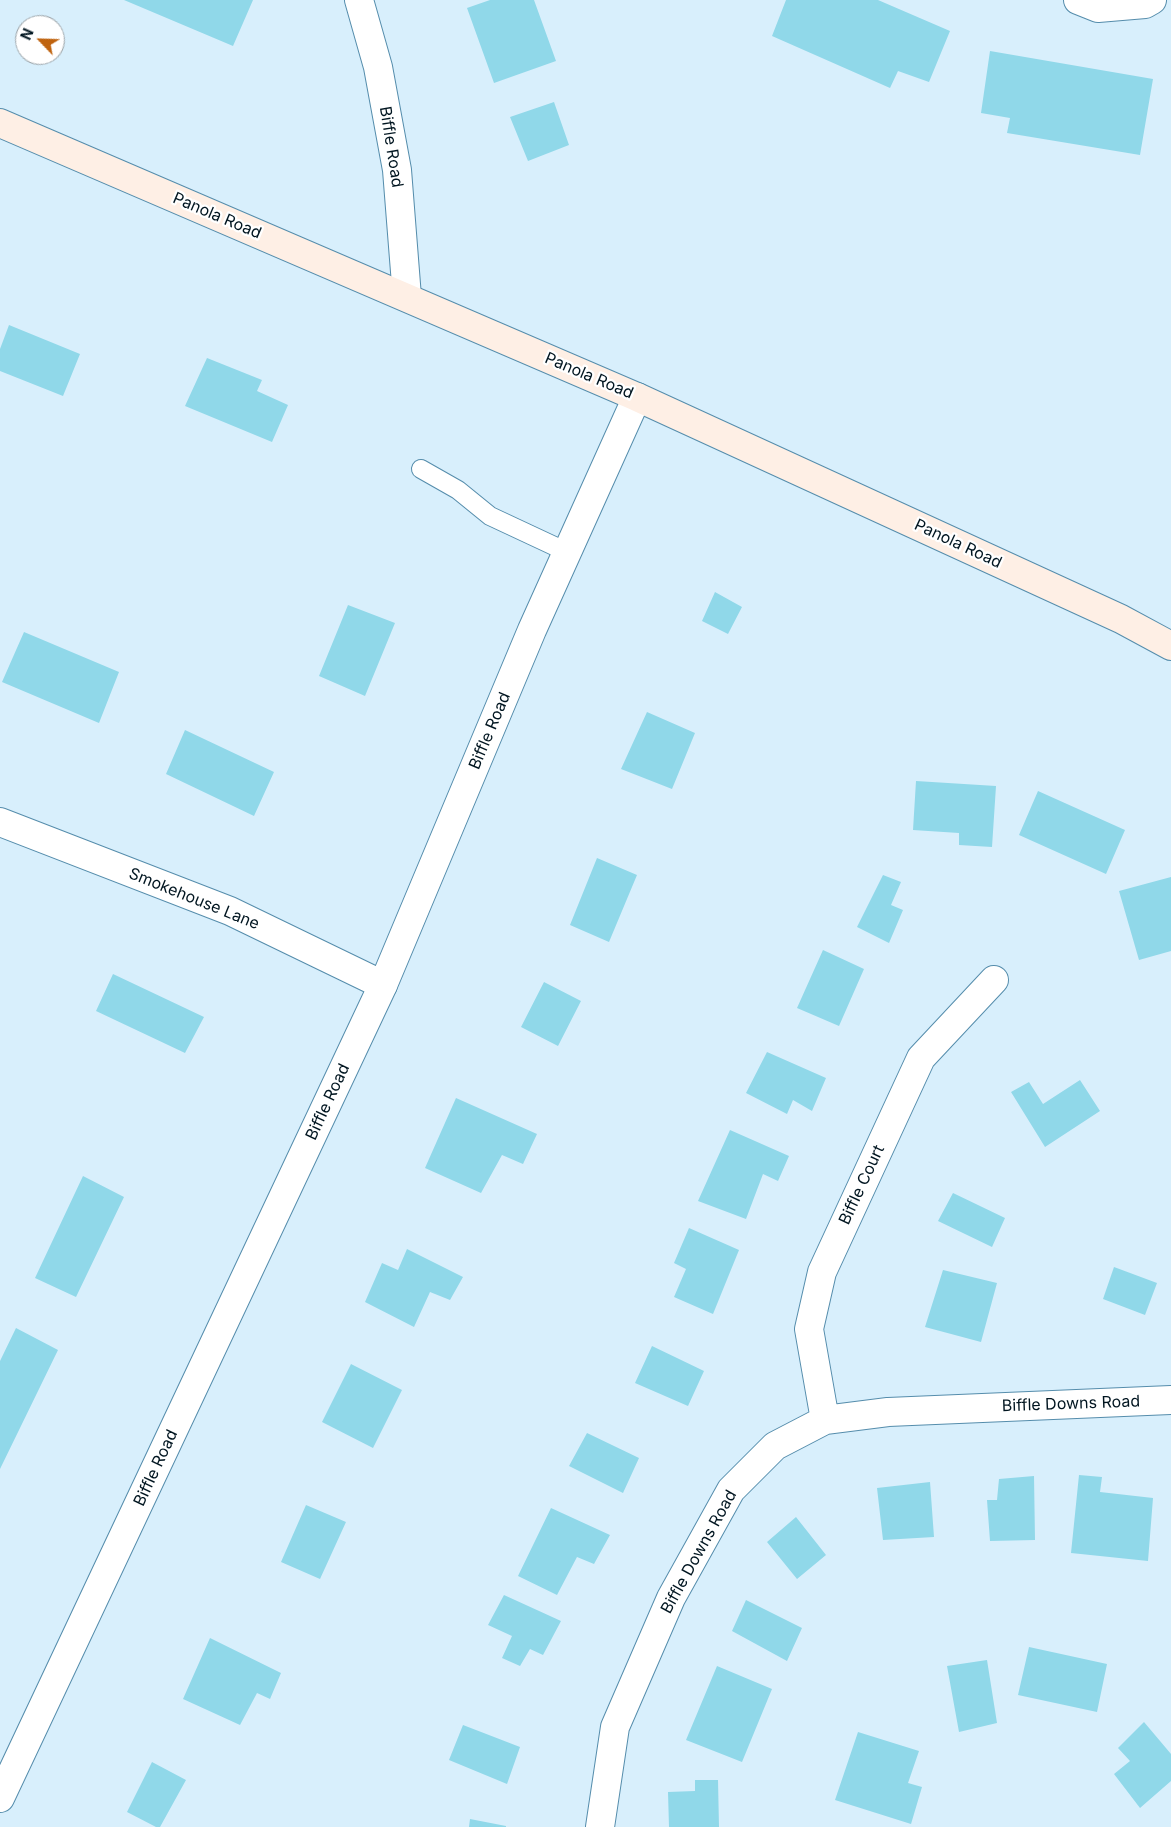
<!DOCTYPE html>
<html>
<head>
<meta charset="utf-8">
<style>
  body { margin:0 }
  #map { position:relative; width:1171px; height:1827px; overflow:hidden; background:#d8effc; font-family:Inter,sans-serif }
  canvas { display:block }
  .north { position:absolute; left:15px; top:15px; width:50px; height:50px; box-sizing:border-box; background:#fff; border:1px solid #99a1a6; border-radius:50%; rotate:294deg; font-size:14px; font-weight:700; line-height:20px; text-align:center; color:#001520 }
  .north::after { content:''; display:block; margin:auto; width:18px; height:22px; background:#bf630f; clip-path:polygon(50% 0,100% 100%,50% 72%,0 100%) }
</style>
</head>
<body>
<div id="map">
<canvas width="1171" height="1827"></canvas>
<div class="north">N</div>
</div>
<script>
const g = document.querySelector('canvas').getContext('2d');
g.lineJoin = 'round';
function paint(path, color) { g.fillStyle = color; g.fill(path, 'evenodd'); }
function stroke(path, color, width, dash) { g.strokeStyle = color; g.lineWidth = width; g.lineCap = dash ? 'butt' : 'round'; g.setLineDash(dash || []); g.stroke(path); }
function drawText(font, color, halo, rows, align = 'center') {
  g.font = font + ' Inter,sans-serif'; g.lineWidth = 4.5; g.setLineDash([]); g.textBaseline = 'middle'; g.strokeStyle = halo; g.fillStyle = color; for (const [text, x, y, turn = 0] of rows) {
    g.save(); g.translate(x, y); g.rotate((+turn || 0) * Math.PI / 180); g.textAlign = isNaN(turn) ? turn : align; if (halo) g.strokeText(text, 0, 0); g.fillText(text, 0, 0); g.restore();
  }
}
const building = new Path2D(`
  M 124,0 L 253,0 L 233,46 Z
  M 490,0 L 534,0 L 556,61 L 494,83 L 467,8 Z
  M 786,0 L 878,0 L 950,31 L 929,82 L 898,71 L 890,88 L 772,36 Z
  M 990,51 L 1153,79 L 1140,155 L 1007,133 L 1010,118 L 981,113 Z
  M 554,102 L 569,145 L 528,161 L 510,117 Z
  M 9,325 L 80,354 L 63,396 L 0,371 L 0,349 Z
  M 207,358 L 262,380 L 257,391 L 288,405 L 272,442 L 185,406 Z
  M 715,592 L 742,607 L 728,634 L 702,621 Z
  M 348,605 L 395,623 L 365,696 L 319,676 Z
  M 24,632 L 119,672 L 99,723 L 2,682 Z
  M 647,712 L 695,733 L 672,789 L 621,769 Z
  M 185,730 L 274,772 L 254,816 L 166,774 Z
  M 916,781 L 996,786 L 992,847 L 959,845 L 959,833 L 913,830 Z
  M 1038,791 L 1125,830 L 1106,874 L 1019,835 Z
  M 597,858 L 637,875 L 609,942 L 570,925 Z
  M 883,875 L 901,882 L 891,905 L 903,910 L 889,943 L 857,927 Z
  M 1171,877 L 1171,951 L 1139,960 L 1119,891 Z
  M 823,950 L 864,969 L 839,1026 L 797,1008 Z
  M 113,974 L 204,1017 L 185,1053 L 96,1011 Z
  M 544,982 L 581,1001 L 558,1046 L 521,1027 Z
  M 767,1052 L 826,1078 L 812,1111 L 793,1100 L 787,1114 L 746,1093 Z
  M 1080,1080 L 1100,1111 L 1045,1147 L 1011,1092 L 1029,1082 L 1043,1104 Z
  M 456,1098 L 537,1134 L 523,1164 L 502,1155 L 481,1193 L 425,1168 Z
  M 730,1130 L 789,1156 L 778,1181 L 763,1174 L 746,1219 L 698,1201 Z
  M 83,1176 L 124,1197 L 76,1297 L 35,1278 Z
  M 953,1193 L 1005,1218 L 992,1247 L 938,1221 Z
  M 689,1228 L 739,1250 L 713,1314 L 674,1297 L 686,1269 L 674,1263 Z
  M 407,1249 L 463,1277 L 450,1300 L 430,1292 L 414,1327 L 365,1302 L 382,1263 L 398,1270 Z
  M 1114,1267 L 1157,1283 L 1145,1315 L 1103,1299 Z
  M 943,1270 L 997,1283 L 981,1342 L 925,1327 Z
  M 16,1328 L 58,1350 L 0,1469 L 0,1361 Z
  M 652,1346 L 704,1371 L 688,1406 L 635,1383 Z
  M 351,1364 L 402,1390 L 373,1448 L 322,1422 Z
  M 587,1433 L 639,1458 L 623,1493 L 569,1466 Z
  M 1079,1475 L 1102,1477 L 1100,1492 L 1153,1498 L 1148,1561 L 1071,1553 Z
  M 1034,1476 L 1035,1540 L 990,1541 L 987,1500 L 997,1500 L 999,1479 Z
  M 930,1482 L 934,1537 L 883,1540 L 877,1488 Z
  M 306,1505 L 346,1522 L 320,1579 L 281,1562 Z
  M 551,1508 L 610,1535 L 594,1564 L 577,1557 L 557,1595 L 518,1576 Z
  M 796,1517 L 826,1555 L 797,1579 L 767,1542 Z
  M 504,1595 L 561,1621 L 543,1655 L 530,1649 L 520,1666 L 502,1658 L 512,1636 L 488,1625 Z
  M 746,1600 L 802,1628 L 787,1661 L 732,1631 Z
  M 210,1638 L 281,1673 L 270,1699 L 257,1693 L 240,1725 L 183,1699 Z
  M 1029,1647 L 1107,1664 L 1097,1712 L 1018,1695 Z
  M 987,1660 L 997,1723 L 959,1732 L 947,1666 Z
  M 717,1666 L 772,1689 L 742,1762 L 686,1740 Z
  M 1144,1722 L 1171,1754 L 1171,1781 L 1140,1808 L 1114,1774 L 1130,1761 L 1118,1748 Z
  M 463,1725 L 520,1747 L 507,1784 L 449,1760 Z
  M 858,1732 L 919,1751 L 908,1783 L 922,1787 L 911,1824 L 835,1800 Z
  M 152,1762 L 186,1780 L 160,1827 L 156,1827 L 127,1812 Z
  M 695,1780 L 718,1780 L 719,1827 L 669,1827 L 668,1792 L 695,1791 Z
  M 470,1819 L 506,1826 L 506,1827 L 469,1827 Z`);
const service = new Path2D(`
  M 421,469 L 458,490 L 490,516 L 567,552`);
const minor = new Path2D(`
  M 359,0 L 378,67 L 397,170 L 407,297
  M 1078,0 L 1098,8 L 1145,4 L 1152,0
  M 0,822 L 230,911 L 383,985
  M 825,1420 L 809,1329 L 822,1272 L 921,1058 L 994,980
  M 600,1827 L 615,1727 L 671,1598 L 731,1490 L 775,1446 L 825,1420 L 888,1412 L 1171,1400`);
const tertiary = new Path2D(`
  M 0,1798 L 383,985 L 532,630 L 637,397`);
const secondary = new Path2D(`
  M 0,123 L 637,397 L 1121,619 L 1171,646`);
const streetNames = [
  ["Biffle Road",391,147,81],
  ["Panola Road",217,216,23],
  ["Panola Road",589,376,23],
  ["Panola Road",958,544,25],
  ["Biffle Road",490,731,-67],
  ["Smokehouse Lane",194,899,22],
  ["Biffle Road",328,1102,-65],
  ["Biffle Court",862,1185,-65],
  ["Biffle Downs Road",1071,1404,-2],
  ["Biffle Road",156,1468,-65],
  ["Biffle Downs Road",699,1552,-61]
];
paint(building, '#90d8e9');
stroke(service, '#558dac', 20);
stroke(minor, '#558dac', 30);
stroke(tertiary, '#558dac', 30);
stroke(secondary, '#558dac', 30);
stroke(service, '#fff', 18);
stroke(minor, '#fff', 28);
stroke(tertiary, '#fff', 28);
stroke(secondary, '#feefe5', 28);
drawText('16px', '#001520', '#fff', streetNames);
</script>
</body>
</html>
